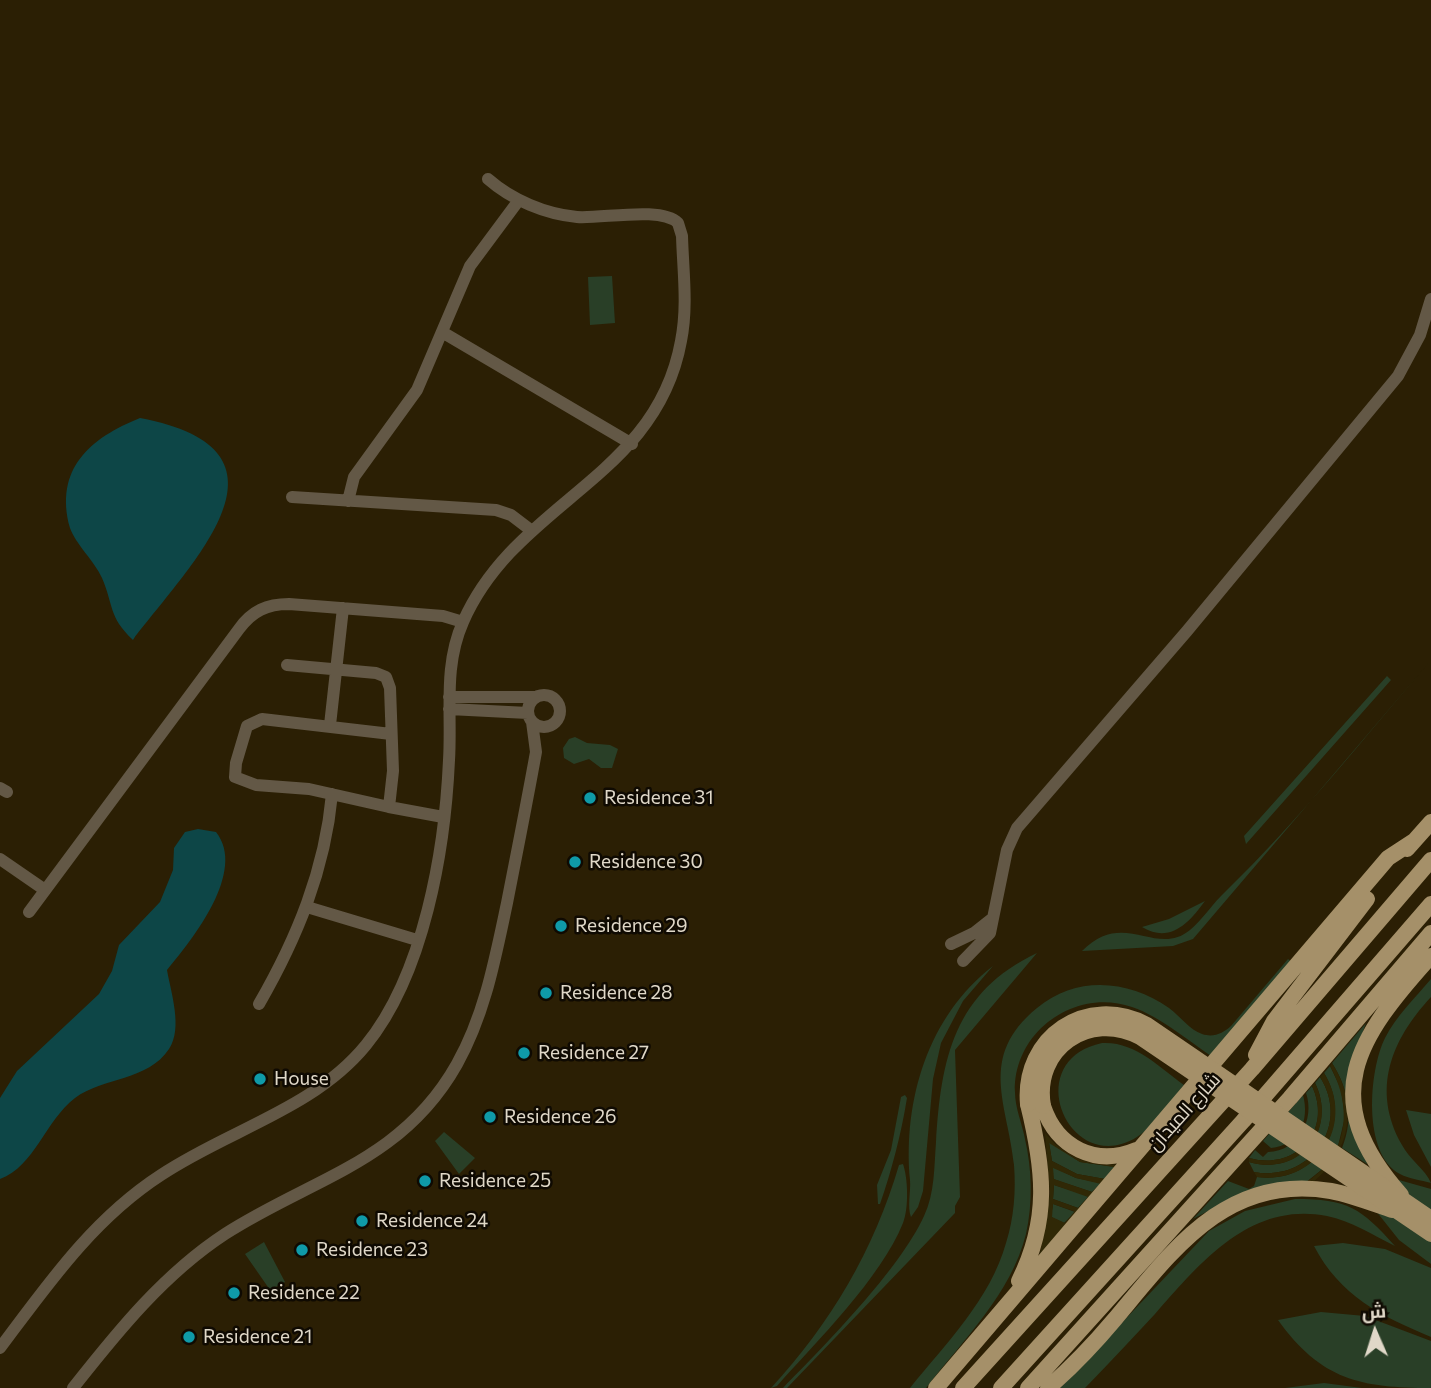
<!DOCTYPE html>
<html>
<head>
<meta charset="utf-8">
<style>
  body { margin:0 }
  #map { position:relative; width:1431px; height:1388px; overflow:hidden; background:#2b1f04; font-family:Commissioner,Cairo,sans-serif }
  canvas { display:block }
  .north { position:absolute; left:1340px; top:1297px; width:70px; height:70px; -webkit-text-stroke:5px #0f0a02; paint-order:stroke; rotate:357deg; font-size:19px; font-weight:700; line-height:28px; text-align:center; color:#e0d8c8 }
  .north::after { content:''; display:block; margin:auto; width:24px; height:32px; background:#e0d8c8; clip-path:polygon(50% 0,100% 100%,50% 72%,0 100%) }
</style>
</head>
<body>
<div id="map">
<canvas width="1431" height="1388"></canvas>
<div class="north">ش</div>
</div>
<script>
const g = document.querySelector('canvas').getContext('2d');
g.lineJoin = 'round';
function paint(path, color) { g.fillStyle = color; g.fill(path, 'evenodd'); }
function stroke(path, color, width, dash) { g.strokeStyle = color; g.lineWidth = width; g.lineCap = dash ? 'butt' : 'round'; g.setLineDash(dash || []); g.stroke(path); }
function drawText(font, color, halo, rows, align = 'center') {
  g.font = font + ' Commissioner,Cairo,sans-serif'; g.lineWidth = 5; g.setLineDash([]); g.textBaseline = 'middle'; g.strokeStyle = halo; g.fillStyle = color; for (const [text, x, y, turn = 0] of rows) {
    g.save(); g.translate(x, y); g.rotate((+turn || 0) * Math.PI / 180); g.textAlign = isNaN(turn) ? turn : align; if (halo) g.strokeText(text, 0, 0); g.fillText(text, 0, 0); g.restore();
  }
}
const green = new Path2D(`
  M 612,276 L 615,323 L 590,325 L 588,277 Z
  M 1431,660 L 1193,939 L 1173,946 L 1082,951 C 1124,908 1156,958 1190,930 C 1203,919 1213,903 1226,891 C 1299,820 1364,738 1431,660 Z
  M 1387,676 L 1391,680 L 1246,844 L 1244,836 Z
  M 575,737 L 587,743 L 610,745 L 618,749 L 612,768 L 601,768 L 589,759 L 574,764 L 564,758 L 563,748 L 569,739 Z
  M 1205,901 C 1189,923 1170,944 1142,927 L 1169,919 Z
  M 1037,953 L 955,1050 L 960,1197 L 955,1206 L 955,1213 L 787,1388 L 783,1388 C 825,1345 900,1269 924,1216 C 935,1193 934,1167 936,1142 C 941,1059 954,992 1037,953 Z
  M 1288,959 L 1292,962 L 1213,1057 C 1188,1041 1161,1017 1132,1007 C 1075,987 1013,1032 1015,1092 C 1015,1108 1022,1123 1025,1139 C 1032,1169 1033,1203 1026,1234 C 1011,1294 963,1340 926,1388 L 910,1388 C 946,1343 990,1300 1006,1243 C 1014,1218 1016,1191 1014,1165 C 1008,1104 977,1057 1037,1008 C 1077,975 1129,980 1169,1008 C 1180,1016 1190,1030 1202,1034 C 1214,1038 1223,1033 1231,1026 Z
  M 993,966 L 963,1001 L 941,1043 L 933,1079 L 923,1191 L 918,1207 L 911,1217 C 907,1207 911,1191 910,1180 C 903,1100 928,1016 993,966 Z
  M 1431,979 L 1431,997 C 1391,1040 1371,1090 1402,1145 C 1409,1159 1426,1170 1431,1183 C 1421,1180 1409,1179 1400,1174 C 1362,1154 1369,1070 1385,1038 C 1396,1016 1415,998 1431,979 Z
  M 1366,1023 L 1353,1060 L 1367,1164 L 1342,1148 C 1354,1119 1349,1089 1332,1063 Z
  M 1102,1043 C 1135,1041 1159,1067 1184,1085 C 1170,1102 1156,1125 1137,1137 C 1070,1179 1018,1061 1102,1043 Z
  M 1330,1066 L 1341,1089 L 1345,1117 L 1338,1146 L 1325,1167 L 1305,1183 L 1240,1194 L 1193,1219 L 1228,1181 L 1249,1189 L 1254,1186 L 1257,1177 C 1317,1185 1355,1123 1324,1073 Z
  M 1320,1077 C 1351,1126 1310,1182 1254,1172 L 1249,1162 C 1299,1177 1338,1129 1315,1083 Z
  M 1312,1086 C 1333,1131 1296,1171 1249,1158 L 1255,1150 L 1263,1157 L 1268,1152 C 1299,1151 1315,1119 1306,1093 Z
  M 905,1095 L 907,1098 C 901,1135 892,1169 880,1204 L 878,1204 L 877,1185 L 891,1150 L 901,1097 Z
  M 1303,1095 C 1310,1121 1299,1145 1271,1148 L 1263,1141 Z
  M 1406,1110 L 1431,1114 L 1431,1167 L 1414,1135 Z
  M 444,1132 L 475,1158 L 459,1174 L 435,1141 Z
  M 1049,1142 L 1080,1162 L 1116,1167 L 1105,1179 L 1077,1174 L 1052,1161 Z
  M 903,1164 C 908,1178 909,1208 903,1223 C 881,1278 817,1341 777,1386 L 771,1388 C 831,1323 874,1250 899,1165 Z
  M 1053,1167 L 1076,1178 L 1101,1183 L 1092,1192 L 1053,1179 Z
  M 1399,1180 L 1431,1189 L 1431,1264 L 1399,1240 L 1376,1211 Z
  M 1054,1185 L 1089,1196 L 1078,1208 L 1053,1199 Z
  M 1295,1199 C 1348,1199 1361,1208 1395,1246 C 1373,1235 1351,1221 1327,1216 C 1250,1201 1200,1263 1155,1314 C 1132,1339 1109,1363 1085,1388 L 1060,1388 L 1209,1231 L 1245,1211 Z
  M 1053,1204 L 1075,1212 L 1064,1223 L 1051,1217 Z
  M 264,1242 L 285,1282 L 270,1290 L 245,1254 Z
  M 1343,1243 L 1385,1249 L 1431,1268 L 1431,1337 C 1381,1316 1340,1296 1314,1246 Z
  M 1321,1312 L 1365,1316 L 1431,1341 L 1431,1388 C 1361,1388 1321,1380 1278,1320 Z
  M 1324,1383 L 1362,1388 L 1285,1388 Z`);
const sand = new Path2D(`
  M 1332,1063 C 1359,1105 1351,1152 1312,1183 L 1305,1183 C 1349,1156 1353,1107 1330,1066 Z
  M 1324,1073 C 1356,1124 1317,1185 1257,1177 L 1254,1172 C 1310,1182 1351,1126 1320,1077 Z
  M 1315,1083 C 1338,1130 1300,1177 1249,1162 L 1249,1158 C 1296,1171 1333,1131 1312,1086 Z
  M 1045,1133 C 1065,1157 1091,1168 1122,1164 L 1040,1254 L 1050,1193 ZM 1049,1143 L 1080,1162 L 1114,1167 L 1105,1179 L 1077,1174 L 1052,1161 ZM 1053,1168 L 1076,1178 L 1101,1184 L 1092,1192 L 1054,1179 ZM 1054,1185 L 1088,1197 L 1078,1208 L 1053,1199 ZM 1053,1204 L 1074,1211 L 1074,1212 L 1065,1223 L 1052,1217 Z`);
const water = new Path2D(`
  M 140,418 C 310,450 192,562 133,640 C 108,616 114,606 102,578 C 95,562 75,543 70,528 C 54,469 90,438 140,418 Z
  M 198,829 L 216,832 C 247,871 193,939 167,970 C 171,993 183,1028 169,1049 C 148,1081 103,1077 75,1098 C 45,1121 35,1166 0,1179 L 0,1098 L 17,1071 L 99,994 L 112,971 L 119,945 L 160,902 L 173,870 L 174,848 L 185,832 Z`);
const minor = new Path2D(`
  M 442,332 L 632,444
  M 292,497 L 496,510 L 511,515 L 532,531
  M 348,501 L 354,477 L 417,390 L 470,266 L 519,200
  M 287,665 L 376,673 L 386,677 L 390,688 L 393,771 L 389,807 L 309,789 L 256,785 L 235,777 L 236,763 L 247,726 L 262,719 L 391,734
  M528 711a16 16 0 1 1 32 0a16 16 0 1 1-32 0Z
  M 449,697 L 535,697
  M 449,709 L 528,713
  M 330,725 L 343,608
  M 0,788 L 7,792
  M 389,807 L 443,817
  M 0,859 L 45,890
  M 307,907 L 417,940
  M 29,912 L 239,629 C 252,611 267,604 289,604 L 443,616 L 463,622
  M 951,944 L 974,933 L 993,918
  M 963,961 L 990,933 L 1007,850 L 1017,828 L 1187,631 L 1398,376 L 1420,335 L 1431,299
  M 259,1004 C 297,938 325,870 332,794
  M 0,1348 C 48,1284 93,1219 161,1175 C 228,1130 314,1109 366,1045 C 424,974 445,850 449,760 C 452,713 443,667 463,622 C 516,501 656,479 681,341 C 688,306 683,271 682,236 L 678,223 C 661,206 602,219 577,217 C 545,214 512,200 488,179
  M 73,1388 C 118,1331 164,1274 225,1234 C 312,1178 402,1162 457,1064 C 485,1014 495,959 507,903 C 517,852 527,802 536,752 L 532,722`);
const major = new Path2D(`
  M 1407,849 L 1431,822
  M 1256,1055 L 1274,1021 L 1367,899
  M 1043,1106 C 1057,1148 1096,1167 1136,1150
  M 1401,1195 C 1315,1098 1357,1038 1431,956
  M 1019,1281 C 1050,1219 1044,1169 1028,1104
  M 936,1388 L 1388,858 L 1414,841
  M 963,1388 L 1252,1069 L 1431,860
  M 1001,1388 L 1243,1121 L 1431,904
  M 1028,1388 L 1290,1098 L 1431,933
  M 1048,1388 C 1072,1367 1094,1344 1115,1319 C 1173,1250 1227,1173 1331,1191 C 1352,1195 1372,1203 1392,1210`);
const majorBridge = new Path2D(`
  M 1028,1104 C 1022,1037 1087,993 1147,1025 L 1431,1219
  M 1043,1106 C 1033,1049 1089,1010 1140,1037 L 1431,1234`);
const markers = [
  [590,798,7,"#0f9aa8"],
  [575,862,7,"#0f9aa8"],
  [561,926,7,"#0f9aa8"],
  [546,993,7,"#0f9aa8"],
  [524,1053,7,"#0f9aa8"],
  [260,1079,7,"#0f9aa8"],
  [490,1117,7,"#0f9aa8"],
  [425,1181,7,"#0f9aa8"],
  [362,1221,7,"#0f9aa8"],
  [302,1250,7,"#0f9aa8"],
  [234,1293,7,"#0f9aa8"],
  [189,1337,7,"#0f9aa8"]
];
const poiNames = [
  ["Residence 31",604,798],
  ["Residence 30",589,862],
  ["Residence 29",575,926],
  ["Residence 28",560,993],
  ["Residence 27",538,1053],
  ["House",274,1079],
  ["Residence 26",504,1117],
  ["Residence 25",439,1181],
  ["Residence 24",376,1221],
  ["Residence 23",316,1250],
  ["Residence 22",248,1293],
  ["Residence 21",203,1337]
];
const streetNames = [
  ["شارع الميدان",1184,1112,-48]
];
paint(green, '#293f27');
paint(sand, '#302806');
paint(water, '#0d4647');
stroke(minor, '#635846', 12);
stroke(major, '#a59069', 16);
stroke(majorBridge, '#a59069', 16);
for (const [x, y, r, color] of markers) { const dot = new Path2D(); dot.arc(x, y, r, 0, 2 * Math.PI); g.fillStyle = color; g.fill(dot); stroke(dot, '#0f0a02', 2.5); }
drawText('19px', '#e0d8c8', '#0f0a02', poiNames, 'left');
drawText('19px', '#e0d8c8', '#0f0a02', streetNames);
</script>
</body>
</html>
